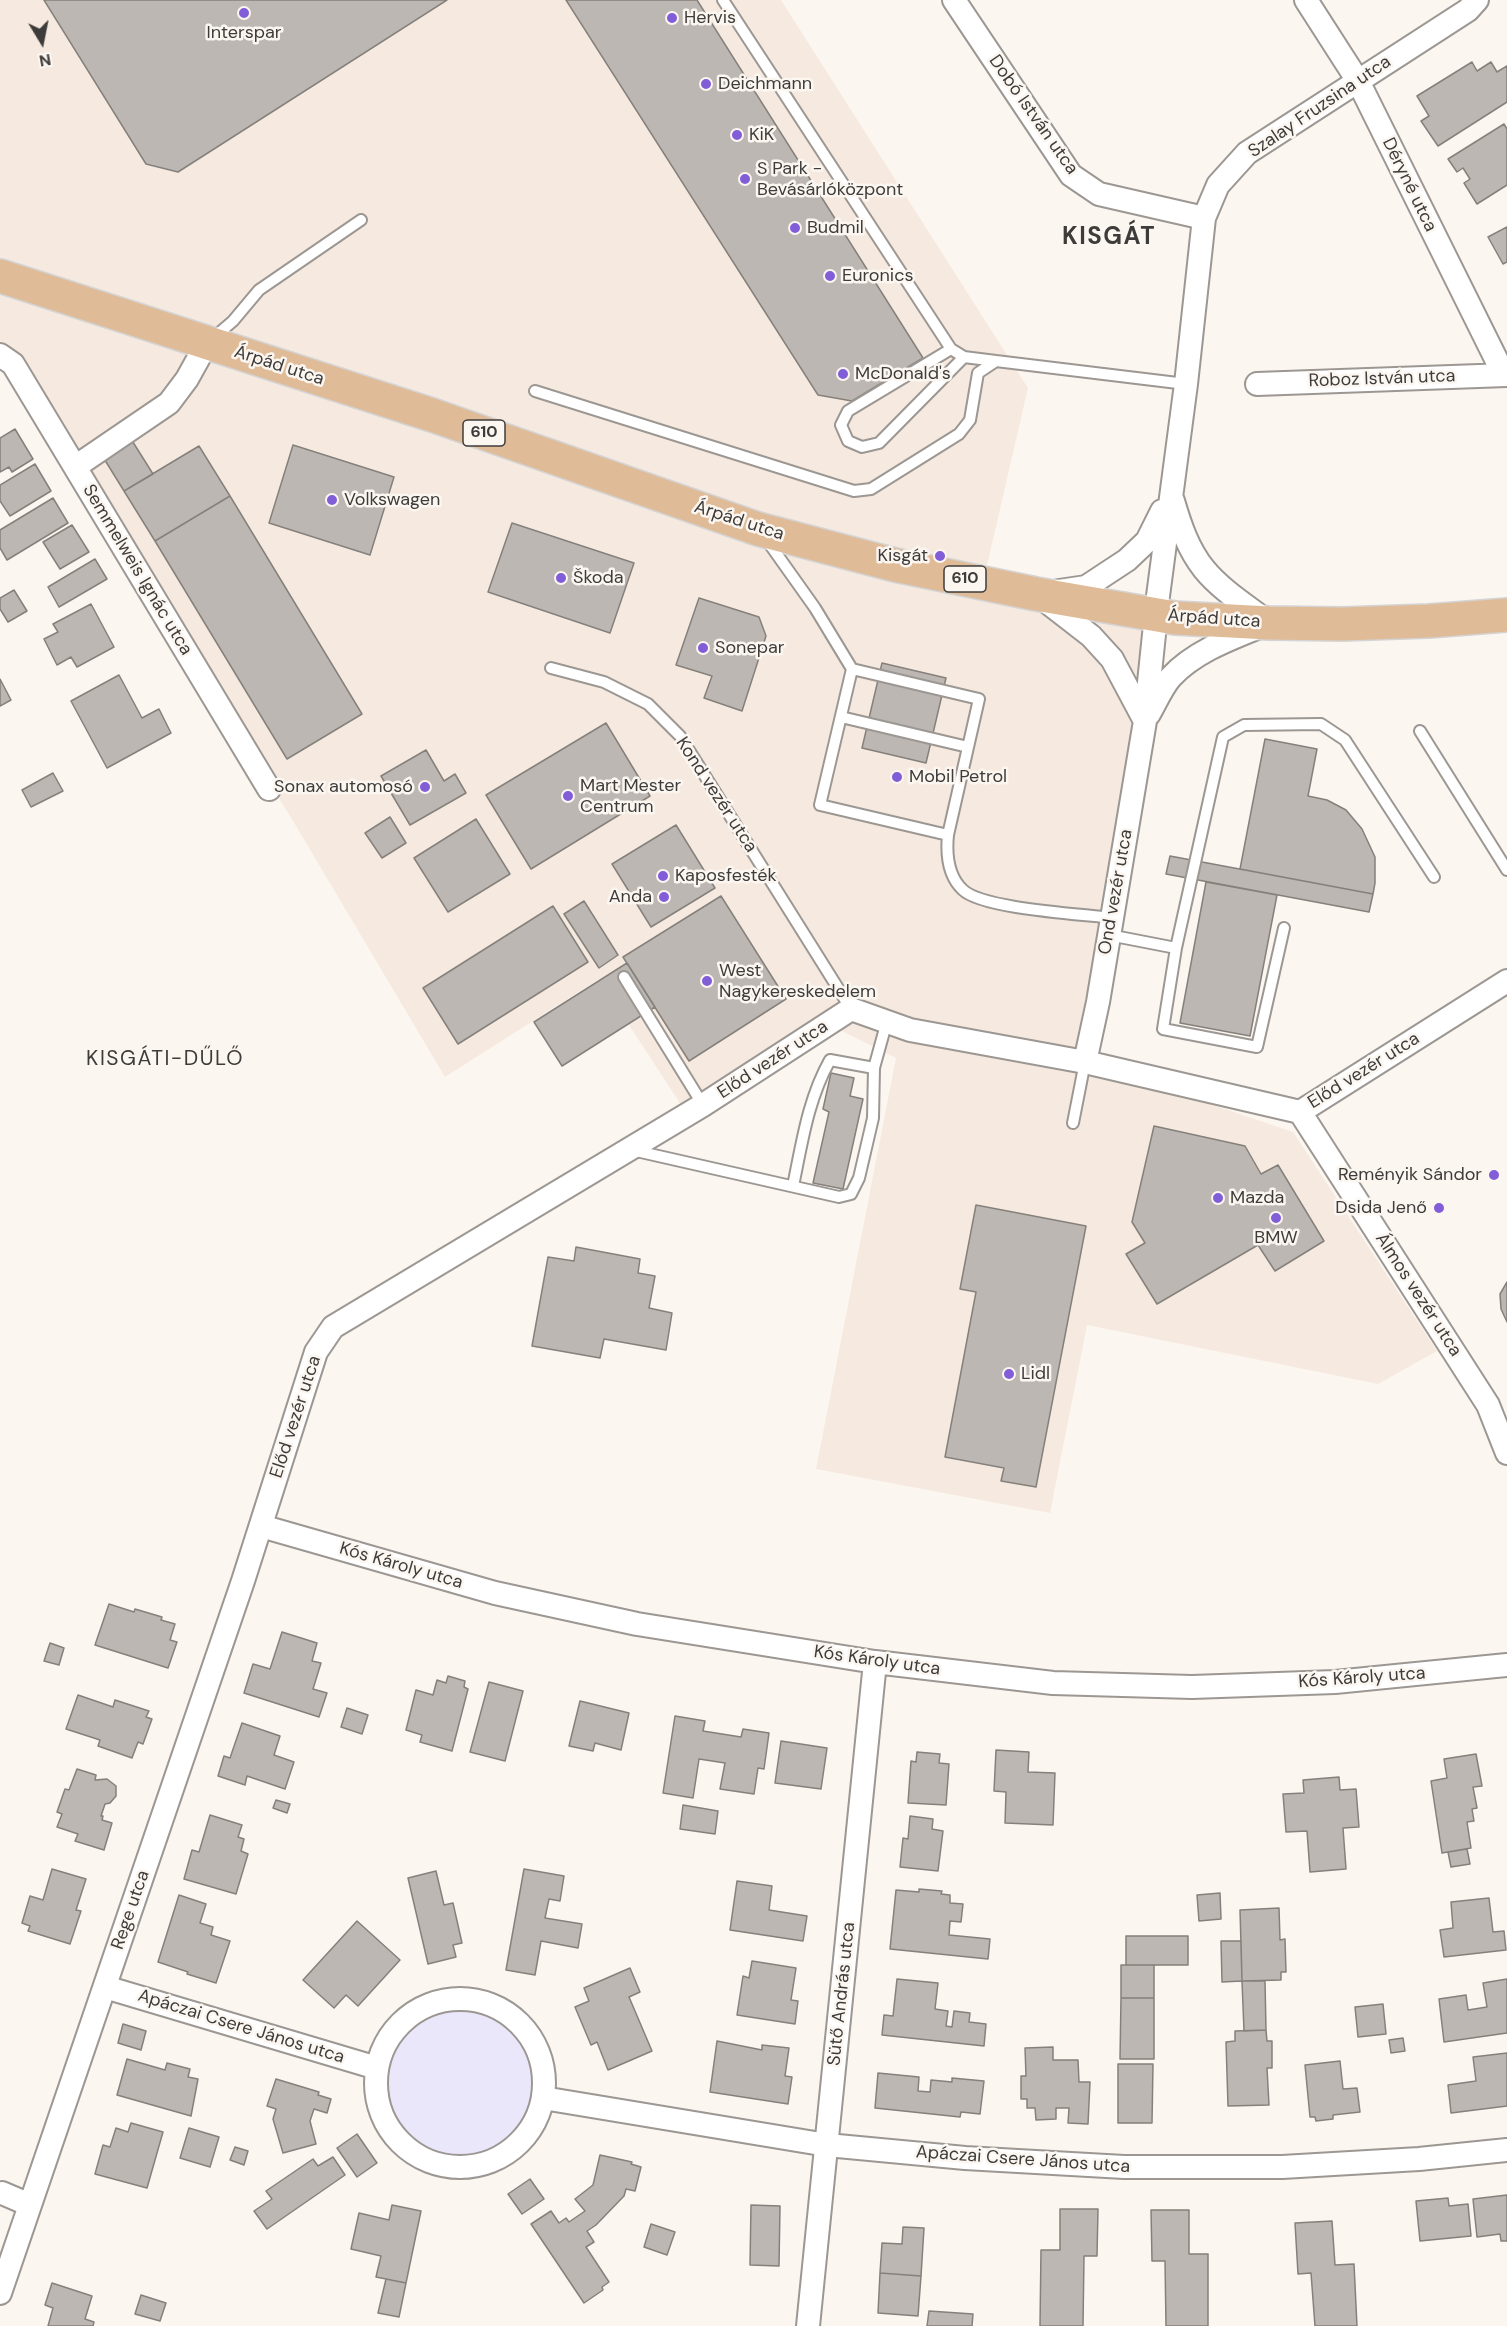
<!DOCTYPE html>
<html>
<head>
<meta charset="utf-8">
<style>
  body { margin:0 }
  #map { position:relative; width:1507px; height:2326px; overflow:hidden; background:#fcf6f1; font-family:"DM Sans",sans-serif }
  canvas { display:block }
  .north { position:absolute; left:12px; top:12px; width:60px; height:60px; -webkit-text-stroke:4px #fcf6f1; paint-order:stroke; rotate:170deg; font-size:16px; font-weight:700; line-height:24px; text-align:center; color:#3e3c3a }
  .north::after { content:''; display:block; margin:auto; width:21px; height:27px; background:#3e3c3a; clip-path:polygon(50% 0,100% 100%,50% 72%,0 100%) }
</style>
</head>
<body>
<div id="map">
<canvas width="1507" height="2326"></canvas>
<div class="north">N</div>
</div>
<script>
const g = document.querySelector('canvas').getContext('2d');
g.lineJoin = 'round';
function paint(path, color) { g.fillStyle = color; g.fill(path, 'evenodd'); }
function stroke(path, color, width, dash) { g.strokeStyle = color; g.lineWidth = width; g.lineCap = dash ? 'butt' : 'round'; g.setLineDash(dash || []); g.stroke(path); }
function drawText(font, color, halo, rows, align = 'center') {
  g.font = font + ' "DM Sans",sans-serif'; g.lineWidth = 5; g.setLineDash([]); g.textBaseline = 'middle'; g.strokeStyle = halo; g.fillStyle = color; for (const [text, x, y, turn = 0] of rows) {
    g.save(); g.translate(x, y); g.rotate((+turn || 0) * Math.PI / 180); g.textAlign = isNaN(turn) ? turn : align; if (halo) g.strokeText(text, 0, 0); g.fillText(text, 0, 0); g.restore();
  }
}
const built = new Path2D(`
  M 0,0 L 781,0 L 1028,388 L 983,583 L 753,537 L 1155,618 L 1085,1062 L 1293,1132 L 1437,1351 L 1378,1384 L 1087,1325 L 1050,1513 L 816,1469 L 896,1058 L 828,1024 L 687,1114 L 599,979 L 445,1077 L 293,821 L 0,348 Z`);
const green = new Path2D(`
  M386 2082a73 73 0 1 1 146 0a73 73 0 1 1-146 0Z`);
const building = new Path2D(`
  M 44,0 L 447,0 L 178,172 L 146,164 Z
  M 566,0 L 697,0 L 923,358 L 852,401 L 818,395 Z
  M 1472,62 L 1477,71 L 1491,62 L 1497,72 L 1507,66 L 1507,102 L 1438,146 L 1421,121 L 1429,116 L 1417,96 Z
  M 1504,124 L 1507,129 L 1507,185 L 1477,204 L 1464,183 L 1470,179 L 1463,168 L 1457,172 L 1448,159 Z
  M 1507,227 L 1507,262 L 1503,264 L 1488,237 Z
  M 15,429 L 33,459 L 12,472 L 9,467 L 0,472 L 0,438 Z
  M 131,439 L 153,474 L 124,491 L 103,457 Z
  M 293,445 L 394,477 L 370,555 L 269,523 Z
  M 199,446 L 230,496 L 155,541 L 124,491 Z
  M 35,464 L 51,491 L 10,516 L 0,501 L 0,485 Z
  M 230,496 L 362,714 L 287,759 L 155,541 Z
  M 53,498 L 68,523 L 7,560 L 0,548 L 0,530 Z
  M 512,523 L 634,563 L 610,633 L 488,592 Z
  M 72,525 L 89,552 L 60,569 L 43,542 Z
  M 95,559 L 107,579 L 59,607 L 48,587 Z
  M 14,590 L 27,611 L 8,622 L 0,609 L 0,598 Z
  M 699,598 L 759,617 L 766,636 L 742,711 L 704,698 L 712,676 L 676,665 Z
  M 91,604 L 114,647 L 77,667 L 71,657 L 57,665 L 44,639 L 58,632 L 53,624 Z
  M 882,663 L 946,678 L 926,763 L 862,748 Z
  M 119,675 L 142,718 L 159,709 L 171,733 L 107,768 L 71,701 Z
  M 0,679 L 11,700 L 0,706 Z
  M 606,723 L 650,796 L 531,869 L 486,795 Z
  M 1265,739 L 1317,749 L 1308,796 L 1327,800 L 1346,810 L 1362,829 L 1375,857 L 1375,883 L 1373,894 L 1240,869 Z
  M 426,750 L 444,781 L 455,774 L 466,793 L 410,825 L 381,776 Z
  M 53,773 L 63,791 L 31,807 L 22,790 Z
  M 390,817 L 406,843 L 382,858 L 365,833 Z
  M 476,819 L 510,874 L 448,912 L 414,858 Z
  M 676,825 L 715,888 L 651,927 L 612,864 Z
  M 1170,856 L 1373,894 L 1369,912 L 1166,874 Z
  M 1206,882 L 1277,895 L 1250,1036 L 1180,1023 Z
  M 721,896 L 786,999 L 689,1061 L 623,957 Z
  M 584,901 L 618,955 L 599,968 L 564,914 Z
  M 553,906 L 588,962 L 458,1044 L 423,988 Z
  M 627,963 L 655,1007 L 562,1066 L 534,1022 Z
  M 831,1073 L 854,1078 L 850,1096 L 863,1099 L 843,1189 L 813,1183 L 829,1112 L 823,1109 Z
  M 1154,1126 L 1245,1146 L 1261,1174 L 1278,1165 L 1324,1241 L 1275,1271 L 1258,1245 L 1157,1304 L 1126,1254 L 1145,1243 L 1132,1222 Z
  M 976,1205 L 1086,1226 L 1036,1487 L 1001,1481 L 1004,1468 L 945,1457 L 976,1292 L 960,1289 Z
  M 576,1247 L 640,1259 L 638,1273 L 655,1276 L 649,1308 L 672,1313 L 666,1350 L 604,1339 L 600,1358 L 532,1346 L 548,1257 L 574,1261 Z
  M 1507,1282 L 1507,1322 L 1501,1309 L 1500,1294 Z
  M 109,1604 L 134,1612 L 135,1609 L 162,1617 L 161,1620 L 175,1624 L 170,1640 L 177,1642 L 168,1668 L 95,1645 Z
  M 282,1632 L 317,1643 L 312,1661 L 321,1663 L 313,1689 L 327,1693 L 319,1717 L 244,1693 L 253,1664 L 270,1669 Z
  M 50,1643 L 64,1648 L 59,1665 L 44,1661 Z
  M 448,1676 L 465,1681 L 464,1687 L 468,1689 L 452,1751 L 420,1742 L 422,1735 L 406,1730 L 416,1690 L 433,1695 L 437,1680 L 446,1683 Z
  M 489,1682 L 523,1691 L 505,1761 L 470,1752 Z
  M 78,1695 L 113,1707 L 115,1700 L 149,1711 L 146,1717 L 152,1719 L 143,1744 L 138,1742 L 132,1758 L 98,1746 L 100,1740 L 66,1729 Z
  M 580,1701 L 629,1713 L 621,1750 L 595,1743 L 593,1751 L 569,1746 Z
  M 347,1708 L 368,1715 L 362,1734 L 341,1727 Z
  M 675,1716 L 705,1721 L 703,1731 L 741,1737 L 743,1729 L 769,1733 L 764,1769 L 758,1768 L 754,1794 L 720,1789 L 725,1763 L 699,1759 L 693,1798 L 663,1793 Z
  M 242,1723 L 280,1736 L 274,1755 L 294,1762 L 285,1789 L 247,1776 L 245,1785 L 218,1776 L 224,1756 L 230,1758 Z
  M 781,1741 L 827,1748 L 821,1789 L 775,1783 Z
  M 996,1750 L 1029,1752 L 1028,1772 L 1055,1773 L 1053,1825 L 1005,1823 L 1006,1792 L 994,1791 Z
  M 917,1752 L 940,1754 L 939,1763 L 949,1764 L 946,1805 L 908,1803 L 911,1761 L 916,1762 Z
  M 1476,1754 L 1482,1786 L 1473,1787 L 1477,1808 L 1472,1809 L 1474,1821 L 1467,1822 L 1471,1848 L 1442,1853 L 1431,1781 L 1447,1778 L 1444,1759 Z
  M 77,1769 L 96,1775 L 95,1780 L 107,1779 L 116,1786 L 116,1796 L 110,1803 L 105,1804 L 101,1816 L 103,1816 L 102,1820 L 112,1823 L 104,1850 L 75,1841 L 78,1834 L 57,1827 L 62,1814 L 57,1812 L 65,1789 L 69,1790 Z
  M 1339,1777 L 1340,1790 L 1356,1789 L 1359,1827 L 1343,1828 L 1346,1869 L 1310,1872 L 1307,1831 L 1286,1832 L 1283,1794 L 1304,1793 L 1303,1780 Z
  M 276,1800 L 290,1804 L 287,1813 L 273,1808 Z
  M 683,1805 L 718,1811 L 715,1834 L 680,1829 Z
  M 210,1815 L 242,1825 L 238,1837 L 244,1839 L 241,1851 L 248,1854 L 236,1894 L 184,1879 L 192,1850 L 199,1852 Z
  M 910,1816 L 933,1819 L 932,1829 L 943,1831 L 938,1871 L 900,1867 L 903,1838 L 908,1839 Z
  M 1467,1849 L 1470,1864 L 1451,1867 L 1448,1852 Z
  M 52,1869 L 86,1879 L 76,1910 L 81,1911 L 70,1944 L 28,1931 L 30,1926 L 22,1923 L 30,1896 L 43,1900 Z
  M 524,1869 L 564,1876 L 560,1901 L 549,1899 L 545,1918 L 582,1924 L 578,1948 L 541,1941 L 535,1975 L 506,1970 Z
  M 436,1871 L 444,1905 L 453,1903 L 462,1943 L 453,1945 L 456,1957 L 428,1964 L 408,1878 Z
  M 737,1881 L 772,1886 L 769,1910 L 807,1916 L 803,1941 L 730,1930 Z
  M 919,1889 L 942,1891 L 941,1894 L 950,1895 L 950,1903 L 963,1904 L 961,1922 L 950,1921 L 949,1935 L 990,1939 L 988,1959 L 890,1949 L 896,1890 L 919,1892 Z
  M 1220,1893 L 1221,1919 L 1199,1921 L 1197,1895 Z
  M 179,1895 L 206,1904 L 200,1923 L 213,1927 L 211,1935 L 230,1941 L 216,1983 L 187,1974 L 188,1972 L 158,1962 Z
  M 1489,1898 L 1493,1932 L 1504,1931 L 1506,1950 L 1444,1957 L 1440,1930 L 1453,1928 L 1451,1902 Z
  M 1279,1908 L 1280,1940 L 1285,1939 L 1286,1972 L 1281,1972 L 1281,1980 L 1242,1981 L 1240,1910 Z
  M 357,1921 L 400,1960 L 358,2006 L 346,1995 L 334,2008 L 303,1980 Z
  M 1126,1936 L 1188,1936 L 1188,1965 L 1126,1965 Z
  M 1221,1941 L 1241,1941 L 1242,1981 L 1222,1982 Z
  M 752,1961 L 796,1968 L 791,2000 L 798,2001 L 795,2024 L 737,2015 L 743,1976 L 749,1978 Z
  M 1121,1965 L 1154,1965 L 1154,1998 L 1121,1998 Z
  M 630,1968 L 640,1992 L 629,1997 L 652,2051 L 608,2070 L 597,2042 L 591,2045 L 575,2007 L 589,2001 L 584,1988 Z
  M 897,1979 L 938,1983 L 935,2009 L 948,2011 L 946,2026 L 952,2027 L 954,2011 L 970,2013 L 969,2022 L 986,2024 L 984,2046 L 882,2035 L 884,2015 L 893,2016 Z
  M 1507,1979 L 1507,2033 L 1444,2042 L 1439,1999 L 1466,1995 L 1468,2010 L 1487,2007 L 1483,1983 Z
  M 1242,1981 L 1265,1981 L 1266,2030 L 1244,2031 Z
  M 1121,1998 L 1154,1998 L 1154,2059 L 1120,2059 Z
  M 1383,2004 L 1386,2034 L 1358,2037 L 1355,2007 Z
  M 123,2024 L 146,2031 L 141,2050 L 118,2043 Z
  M 1266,2030 L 1267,2041 L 1272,2041 L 1272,2068 L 1267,2068 L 1269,2105 L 1228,2106 L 1226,2042 L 1235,2041 L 1235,2031 Z
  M 1403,2038 L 1405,2051 L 1391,2053 L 1389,2040 Z
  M 717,2041 L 762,2050 L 762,2045 L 789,2048 L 785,2076 L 792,2077 L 788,2104 L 710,2092 Z
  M 1053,2047 L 1053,2060 L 1078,2060 L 1079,2082 L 1090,2082 L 1088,2124 L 1068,2123 L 1069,2108 L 1056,2108 L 1056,2119 L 1036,2120 L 1035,2108 L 1027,2108 L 1027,2099 L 1021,2099 L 1021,2076 L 1026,2076 L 1025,2048 Z
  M 1507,2053 L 1507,2106 L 1451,2113 L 1448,2085 L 1476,2081 L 1473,2057 Z
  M 127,2059 L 165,2070 L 167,2063 L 190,2069 L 188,2077 L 198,2079 L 191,2116 L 117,2095 Z
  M 1340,2061 L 1343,2089 L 1357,2088 L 1360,2112 L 1333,2115 L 1333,2119 L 1316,2121 L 1315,2117 L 1310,2117 L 1305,2065 Z
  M 1118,2064 L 1153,2064 L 1152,2123 L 1118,2123 Z
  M 878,2073 L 919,2077 L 918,2091 L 930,2092 L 931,2080 L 952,2082 L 952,2078 L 984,2081 L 980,2114 L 961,2112 L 960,2117 L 875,2108 Z
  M 276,2079 L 319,2092 L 318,2095 L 331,2099 L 327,2113 L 314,2109 L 310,2121 L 316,2144 L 283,2153 L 273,2119 L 276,2109 L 267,2106 Z
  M 131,2123 L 163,2132 L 147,2188 L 95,2174 L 103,2145 L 110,2147 L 116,2128 L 128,2132 Z
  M 189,2128 L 219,2137 L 210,2167 L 180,2158 Z
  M 357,2134 L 377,2163 L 357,2177 L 337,2148 Z
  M 235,2147 L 248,2151 L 244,2165 L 230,2160 Z
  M 600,2155 L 632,2162 L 631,2164 L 641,2167 L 635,2191 L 626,2189 L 624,2196 L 596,2225 L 587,2231 L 594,2242 L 586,2247 L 609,2282 L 602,2287 L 603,2290 L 584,2303 L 531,2224 L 551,2211 L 559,2223 L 566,2218 L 569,2222 L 585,2211 L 575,2199 L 593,2185 Z
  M 333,2157 L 345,2175 L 267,2229 L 254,2211 L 272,2199 L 266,2191 L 313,2159 L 318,2166 Z
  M 530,2179 L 544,2199 L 522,2214 L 508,2194 Z
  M 1507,2195 L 1507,2241 L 1501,2241 L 1500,2234 L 1477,2237 L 1473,2199 Z
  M 1448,2198 L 1449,2206 L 1468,2204 L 1471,2236 L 1420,2241 L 1416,2201 Z
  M 392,2205 L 421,2211 L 406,2283 L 376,2277 L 381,2256 L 351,2249 L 359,2213 L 389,2220 Z
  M 751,2205 L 780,2206 L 779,2266 L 750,2265 Z
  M 1060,2209 L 1098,2209 L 1097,2256 L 1084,2256 L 1083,2326 L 1040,2326 L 1041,2250 L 1060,2250 Z
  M 1151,2210 L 1189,2210 L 1189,2254 L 1208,2254 L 1208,2326 L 1166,2326 L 1165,2261 L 1152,2261 Z
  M 1332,2221 L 1335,2265 L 1354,2264 L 1357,2326 L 1315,2326 L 1311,2273 L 1298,2274 L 1295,2223 Z
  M 651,2224 L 675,2232 L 667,2255 L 644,2247 Z
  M 903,2227 L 924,2228 L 921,2276 L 880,2273 L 882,2243 L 902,2244 Z
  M 880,2273 L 921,2276 L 918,2316 L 878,2313 Z
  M 386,2279 L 406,2283 L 399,2317 L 378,2313 Z
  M 52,2283 L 92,2296 L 85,2319 L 94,2322 L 93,2326 L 48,2326 L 53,2308 L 45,2305 Z
  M 141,2295 L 166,2303 L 160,2321 L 135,2314 Z
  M 929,2311 L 973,2314 L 972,2326 L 927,2326 Z`);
const service = new Path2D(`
  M 723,0 L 951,349 L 964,357 L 996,361
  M 212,339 L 233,321 L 259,290 L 361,220
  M 951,349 L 848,411 L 841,425 L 848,441 L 862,447 L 879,443 L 964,357
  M 535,391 L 854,491 L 871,489 L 959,434 L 970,420 L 978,373 L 996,361 L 1186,384
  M 766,539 L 815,608 L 852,669
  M 551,668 L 604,682 L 648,704 L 680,736 L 851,1009
  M 841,717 L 968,747
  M 1420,731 L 1507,870
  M 948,835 L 820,805 L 852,669 L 979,699 L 948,835 C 946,855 948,876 963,890 C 983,909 1082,914 1112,918
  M 1109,935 L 1176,948 L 1163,1029 L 1257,1047 L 1284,928
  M 1176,948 L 1223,737 L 1244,725 L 1321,724 L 1345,740 L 1434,877
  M 624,977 L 703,1105
  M 1073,1123 L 1085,1062
  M 632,1150 L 839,1197 L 851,1194 L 859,1178 L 873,1118 L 874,1068 L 887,1021
  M 793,1186 C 802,1143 808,1099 830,1060 L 874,1068`);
const minor = new Path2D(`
  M 954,0 L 1071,175 L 1099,194 L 1204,218
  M 1306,0 L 1358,81 L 1504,375
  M 0,355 L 13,364 L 269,789
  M 1257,384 L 1507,375
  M 75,467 L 169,403 L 187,379 L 207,343
  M 1059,591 L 1086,587 L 1127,560 L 1147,541 L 1162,511
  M 1042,598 L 1091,636 L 1112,659 L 1145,721
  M 1149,714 C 1156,702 1162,687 1171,677 C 1196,650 1235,637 1269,623 C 1247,606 1221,590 1204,569 C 1188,549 1180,525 1173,501
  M 1085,1062 L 1098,1002 L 1145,721 L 1158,596 L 1186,384 L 1204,218 L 1218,185 L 1247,153 L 1468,10 L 1477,0
  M 1300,1112 L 1488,1405 L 1507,1453
  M 261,1526 L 495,1593 L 637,1624 L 875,1662 L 1053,1683 L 1192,1687 L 1335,1682 L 1507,1665
  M 105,1987 L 377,2068
  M376 2083a84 84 0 1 1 168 0a84 84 0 1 1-168 0Z
  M 543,2098 L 827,2145 L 965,2158 L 1124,2167 L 1282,2167 L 1419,2159 L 1507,2150
  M 2,2193 L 30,2205
  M 0,2293 L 243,1581 L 316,1352 L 333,1327 L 703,1105 L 851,1009 L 910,1030 L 1085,1062 L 1300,1112 L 1507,981
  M 808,2326 L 875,1662`);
const primary = new Path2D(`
  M 0,276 L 432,415 L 758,529 L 895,565 L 1036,594 L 1175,618 L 1269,623 L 1342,624 L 1429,621 L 1507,615`);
const markers = [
  [244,13,6,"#815dd8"],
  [672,18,6,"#815dd8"],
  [706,84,6,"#815dd8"],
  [737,135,6,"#815dd8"],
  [745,179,6,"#815dd8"],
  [795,228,6,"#815dd8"],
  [830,276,6,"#815dd8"],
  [843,374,6,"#815dd8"],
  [332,500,6,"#815dd8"],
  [940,556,6,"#815dd8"],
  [561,578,6,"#815dd8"],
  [703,648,6,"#815dd8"],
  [897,777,6,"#815dd8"],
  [425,787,6,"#815dd8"],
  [568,796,6,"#815dd8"],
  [663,876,6,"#815dd8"],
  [664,897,6,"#815dd8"],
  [707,981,6,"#815dd8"],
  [1494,1175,6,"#815dd8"],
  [1218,1198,6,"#815dd8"],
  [1439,1208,6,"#815dd8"],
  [1276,1218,6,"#815dd8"],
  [1009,1374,6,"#815dd8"]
];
const shields = [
  [484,433,42],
  [965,579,42]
];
const shieldNames = [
  ["610",484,433],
  ["610",965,579]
];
const poiNames = [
  ["Hervis",684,18],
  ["Interspar",244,33,"center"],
  ["Deichmann",718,84],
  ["KiK",749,135],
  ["S Park -",757,169],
  ["Bevásárlóközpont",757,190],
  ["Budmil",807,228],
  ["Euronics",842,276],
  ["McDonald's",855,374],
  ["Volkswagen",344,500],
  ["Kisgát",928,556,"right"],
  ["Škoda",573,578],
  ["Sonepar",715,648],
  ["Mobil Petrol",909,777],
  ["Mart Mester",580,786],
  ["Centrum",580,807],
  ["Sonax automosó",413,787,"right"],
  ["Kaposfesték",675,876],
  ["Anda",652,897,"right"],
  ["West",719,971],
  ["Nagykereskedelem",719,992],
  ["Reményik Sándor",1482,1175,"right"],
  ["Mazda",1230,1198],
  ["Dsida Jenő",1427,1208,"right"],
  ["BMW",1276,1238,"center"],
  ["Lidl",1021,1374]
];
const streetNames = [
  ["Szalay Fruzsina utca",1320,107,-34],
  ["Dobó István utca",1033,115,55],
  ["Déryné utca",1409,185,64],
  ["Árpád utca",279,366,18],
  ["Roboz István utca",1382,379,-2],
  ["Árpád utca",739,521,18],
  ["Semmelweis Ignác utca",137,570,59],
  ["Árpád utca",1214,619,4],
  ["Kond vezér utca",716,795,57],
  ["Ond vezér utca",1116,892,-80],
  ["Előd vezér utca",773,1060,-33],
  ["Előd vezér utca",1364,1071,-32],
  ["Álmos vezér utca",1418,1295,57],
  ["Előd vezér utca",296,1417,-72],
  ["Kós Károly utca",401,1566,16],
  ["Kós Károly utca",877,1661,8],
  ["Kós Károly utca",1362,1678,-4],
  ["Rege utca",131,1910,-71],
  ["Sütő András utca",842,1994,-84],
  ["Apáczai Csere János utca",241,2027,17],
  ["Apáczai Csere János utca",1023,2160,4]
];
const quarterNames = [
  ["KISGÁTI-DŰLŐ",165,1059]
];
const districtNames = [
  ["KISGÁT",1109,238]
];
paint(built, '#f6eae0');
paint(green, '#eae7fa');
paint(building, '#bcb7b2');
stroke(building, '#85807b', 1.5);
stroke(service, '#9c9792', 14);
stroke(minor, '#9c9792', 26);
stroke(primary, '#d5d4d4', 36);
stroke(service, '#fff', 10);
stroke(minor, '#fff', 22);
stroke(primary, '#dfbb98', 33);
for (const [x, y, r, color] of markers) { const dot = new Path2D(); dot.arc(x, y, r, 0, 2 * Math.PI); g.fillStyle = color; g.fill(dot); stroke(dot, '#fcf6f1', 2); }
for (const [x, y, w] of shields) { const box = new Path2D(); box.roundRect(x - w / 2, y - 13, w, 26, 4.5); g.fillStyle = '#fcf6f1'; g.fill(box); stroke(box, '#3e3c3a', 1.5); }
drawText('bold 16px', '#3e3c3a', null, shieldNames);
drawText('18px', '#3e3c3a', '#fcf6f1', poiNames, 'left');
drawText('18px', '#3e3c3a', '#fcf6f1', streetNames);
g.letterSpacing = '1.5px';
drawText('21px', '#3e3c3a', '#fcf6f1', quarterNames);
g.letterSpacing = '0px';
g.letterSpacing = '1.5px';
drawText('bold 24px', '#3e3c3a', '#fcf6f1', districtNames);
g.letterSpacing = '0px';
</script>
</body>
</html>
